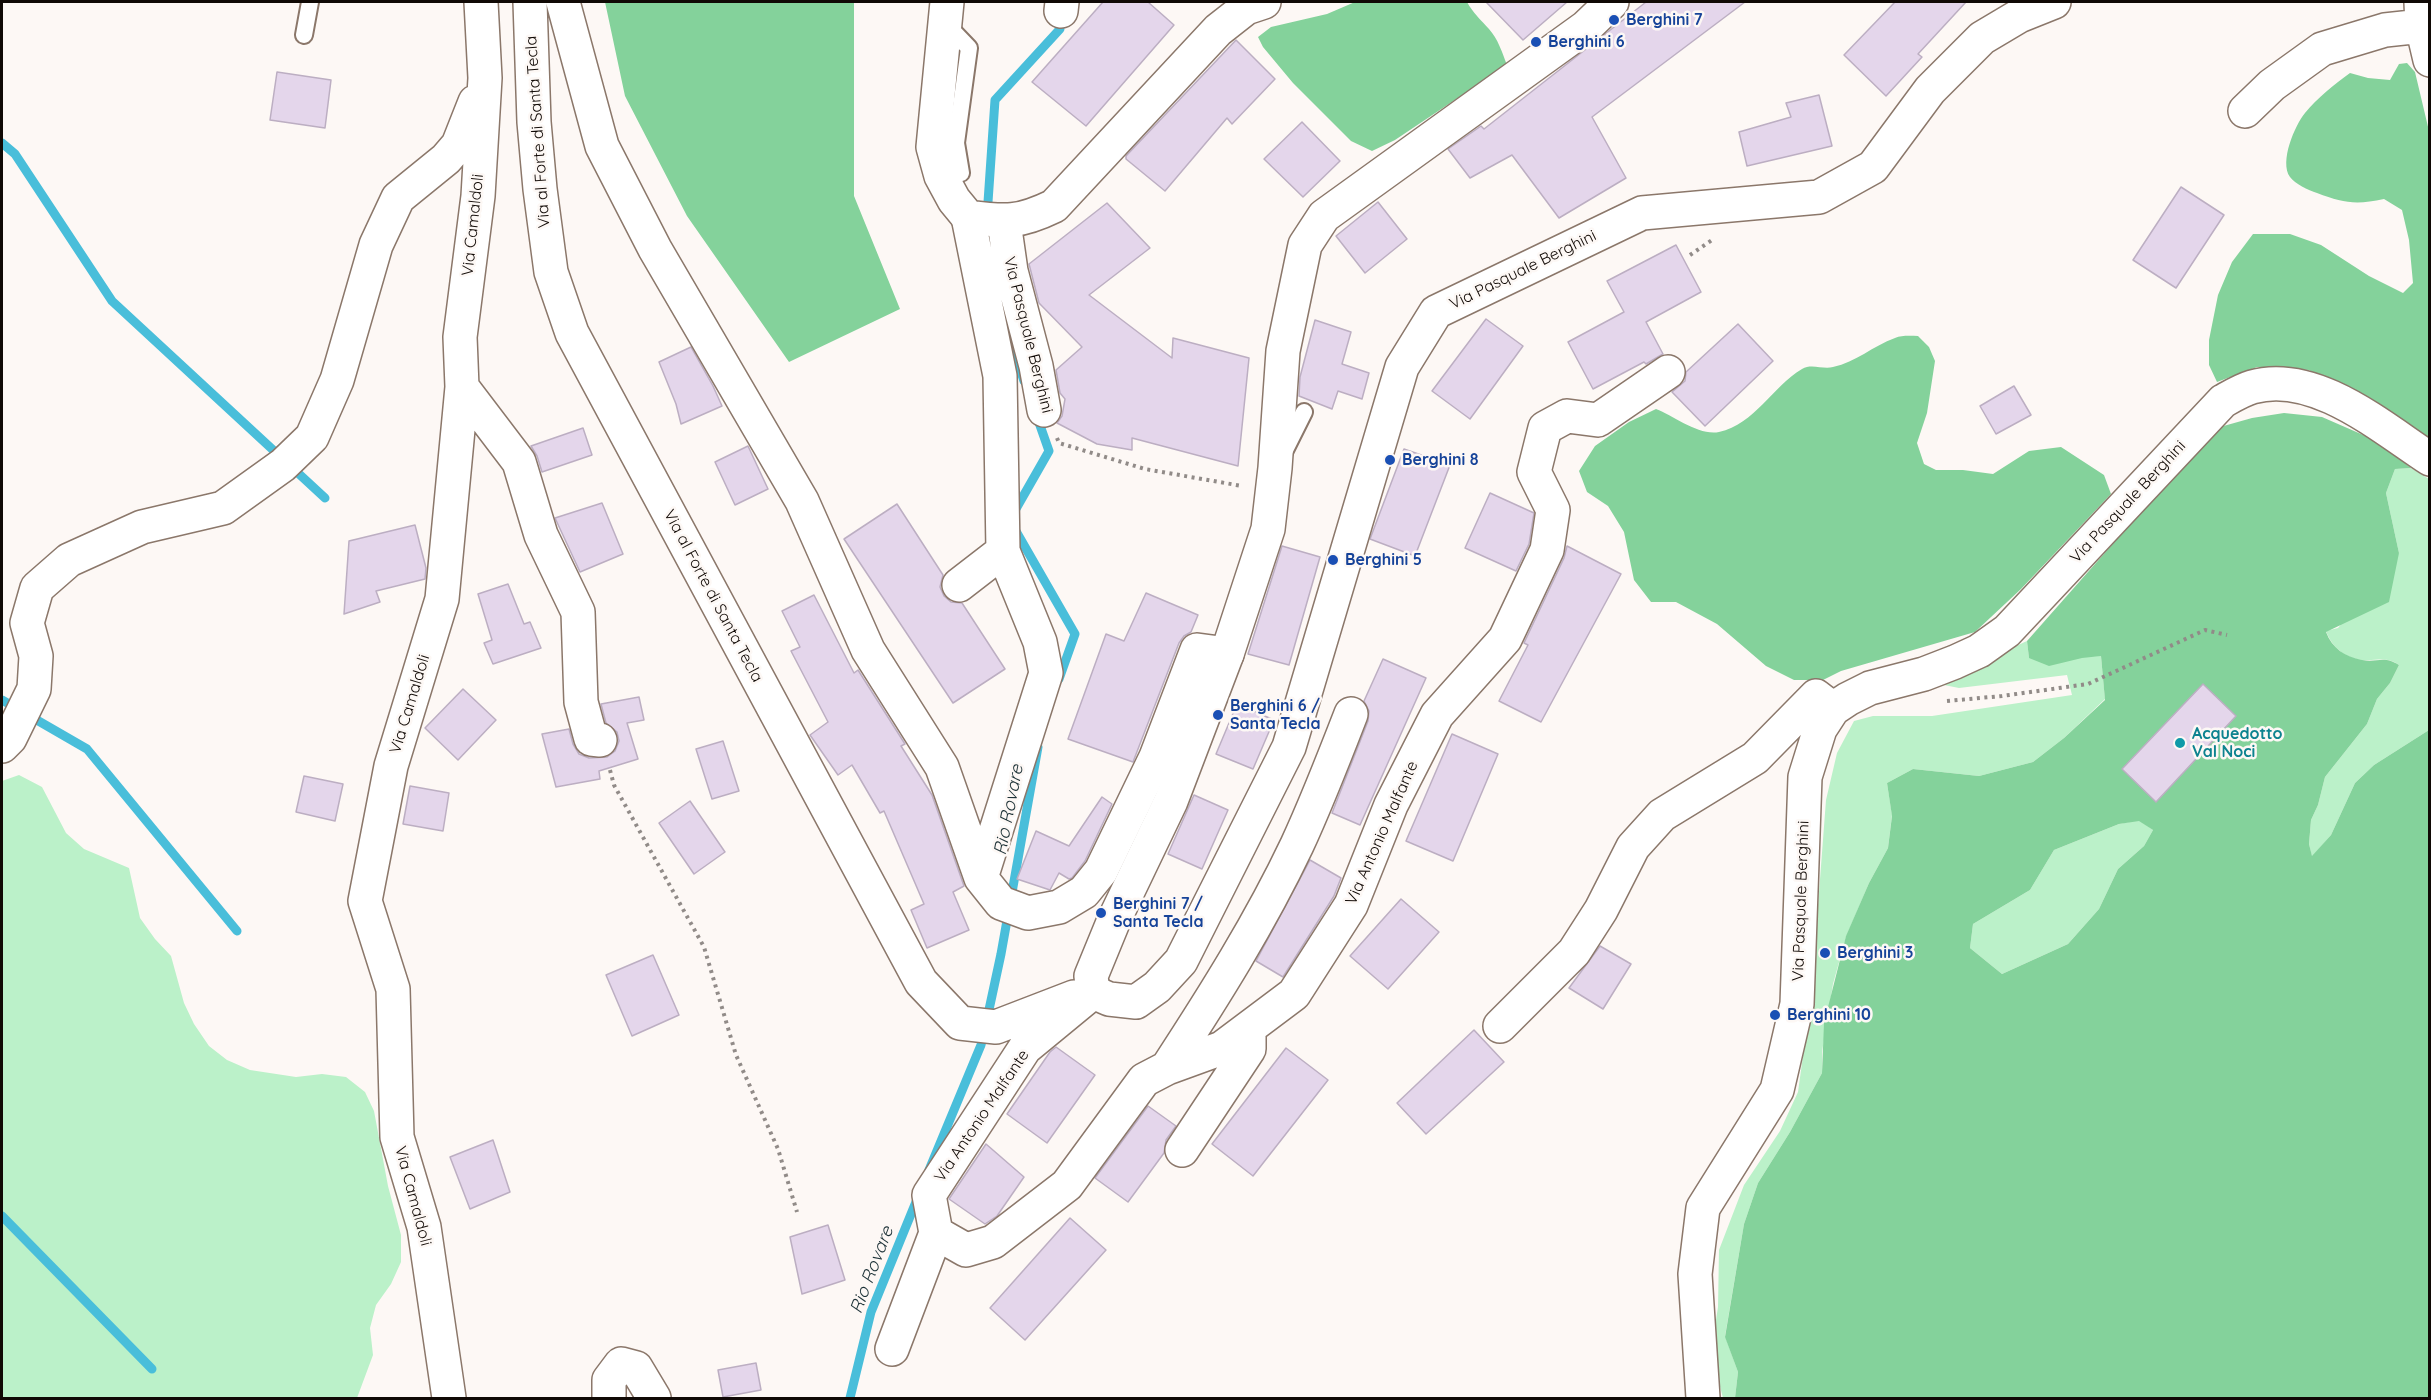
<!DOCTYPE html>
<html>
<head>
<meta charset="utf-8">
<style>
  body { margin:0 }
  #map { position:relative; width:2431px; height:1400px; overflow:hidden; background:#fdf8f5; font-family:Quicksand,sans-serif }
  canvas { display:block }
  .frame { position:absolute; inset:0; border:3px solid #100905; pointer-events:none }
</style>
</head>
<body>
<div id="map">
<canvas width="2431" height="1400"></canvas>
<div class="frame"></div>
</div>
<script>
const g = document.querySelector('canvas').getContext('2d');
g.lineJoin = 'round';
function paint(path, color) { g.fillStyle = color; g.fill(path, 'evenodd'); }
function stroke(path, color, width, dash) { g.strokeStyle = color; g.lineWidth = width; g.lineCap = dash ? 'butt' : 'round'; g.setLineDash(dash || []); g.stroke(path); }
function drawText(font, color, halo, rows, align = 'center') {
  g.font = font + ' Quicksand,sans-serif'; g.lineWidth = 5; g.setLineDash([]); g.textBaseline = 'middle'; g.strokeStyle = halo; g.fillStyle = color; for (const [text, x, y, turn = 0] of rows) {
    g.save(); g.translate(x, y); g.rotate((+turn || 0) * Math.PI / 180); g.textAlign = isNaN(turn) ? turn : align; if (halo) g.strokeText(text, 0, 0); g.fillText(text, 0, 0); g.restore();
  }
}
const green = new Path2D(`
  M 2411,468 L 2429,479 L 2429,730 L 2374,765 L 2355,783 L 2331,835 L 2312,857 L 2309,844 L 2311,820 L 2318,805 L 2325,777 L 2367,724 L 2377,699 L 2390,683 L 2399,665 C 2388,657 2380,660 2367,660 C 2348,661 2332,648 2326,631 L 2338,628 L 2399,553 L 2386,493 L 2395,469 Z
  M 2027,641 L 2029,658 L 2101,656 L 2105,699 L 2064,738 L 2033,762 L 1979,776 L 1913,769 L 1887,783 L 1892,815 L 1888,848 L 1869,883 L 1846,937 L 1833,984 L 1822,1052 L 1822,1073 L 1790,1132 L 1758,1183 L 1744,1224 L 1725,1336 L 1738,1372 L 1735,1398 L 1723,1398 L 1711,1352 L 1718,1307 L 1719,1250 L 1744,1185 L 1780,1131 L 1798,1092 L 1811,998 L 1826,800 L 1837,753 L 1854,721 L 1873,716 L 1932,716 L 2072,695 L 2067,675 L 1959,688 L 1934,683 Z
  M 19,775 L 42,787 L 66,833 L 84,849 L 129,868 L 140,918 L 155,939 L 171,956 L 184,1003 L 194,1024 L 209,1046 L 227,1060 L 250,1070 L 296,1077 L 322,1074 L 346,1077 L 365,1092 L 374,1111 L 388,1186 L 401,1235 L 401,1262 L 391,1284 L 376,1305 L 370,1328 L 373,1355 L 357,1398 L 2,1398 L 2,781 Z
  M 2139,820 L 2153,830 L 2144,846 L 2118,869 L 2099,909 L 2068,944 L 2002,974 L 1970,948 L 1973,924 L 2030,890 L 2054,850 L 2119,824 Z`);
const forest = new Path2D(`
  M 605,2 L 854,2 L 854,196 L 900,309 L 789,362 L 687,216 L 625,96 Z
  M 1355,2 L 1467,2 C 1473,13 1481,20 1489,29 C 1498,39 1502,52 1507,65 L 1395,140 L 1372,151 L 1351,141 L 1293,83 L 1263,47 L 1258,37 L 1271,27 L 1327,14 Z
  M 2407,63 L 2415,72 L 2429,131 L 2429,444 L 2309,370 L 2257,367 L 2217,382 L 2209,365 L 2209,340 L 2218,295 L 2232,262 L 2253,234 L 2290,234 L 2321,245 L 2369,276 L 2403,293 L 2413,283 L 2409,240 L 2402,210 L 2384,199 C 2356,205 2343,203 2317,193 C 2308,190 2295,184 2290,177 C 2279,162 2295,125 2305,113 C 2317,98 2335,84 2350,73 L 2368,78 L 2390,80 L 2399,64 Z
  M 1918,336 L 1929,347 L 1935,361 L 1927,413 L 1917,443 L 1924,464 L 1936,470 L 1963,470 L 1993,474 L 2029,451 L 2061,447 L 2104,475 L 2111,494 L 2021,589 L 1975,632 L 1841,671 L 1823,680 L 1794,680 L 1766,666 L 1717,624 L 1676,602 L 1651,602 L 1634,580 L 1624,532 L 1608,506 L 1587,492 L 1579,471 L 1595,446 L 1629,422 L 1656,409 C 1674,416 1699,436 1719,432 C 1755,424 1772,387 1802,369 C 1812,363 1823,370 1833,367 C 1856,362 1873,346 1895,338 C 1902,335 1911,336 1918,336 Z
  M 2284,413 L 2322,417 L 2377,441 L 2411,468 L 2395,469 L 2386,493 L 2399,553 L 2389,602 L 2326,632 C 2332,648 2345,657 2362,660 C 2378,663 2383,655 2399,665 L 2390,683 L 2377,699 L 2367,724 L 2325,777 L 2318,805 L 2311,820 L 2309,844 L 2312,856 L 2331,835 L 2355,783 L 2374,765 L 2429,730 L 2429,1398 L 1735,1398 L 1738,1372 L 1725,1337 L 1744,1224 L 1758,1183 L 1790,1132 L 1822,1073 L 1824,1023 L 1846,936 L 1869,883 L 1888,848 L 1892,816 L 1887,783 L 1913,769 L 1979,776 L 2033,762 L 2064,738 L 2105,700 L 2101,656 L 2082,658 L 2049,666 L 2029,658 L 2027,641 L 2133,521 L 2179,464 L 2220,427 L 2252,418 ZM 2139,821 L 2153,830 L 2144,846 L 2118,869 L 2099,909 L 2068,944 L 2002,974 L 1970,948 L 1973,924 L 2030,890 L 2054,850 L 2119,824 Z`);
const stream = new Path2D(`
  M 2,143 L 15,154 L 112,301 L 325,498
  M 988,202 L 995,100 L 1060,29
  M 1006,326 L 1024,381
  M 1013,514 L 1049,451 L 1036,414
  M 1013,526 L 1075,634 L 1059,679
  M 2,700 L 87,749 L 237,931
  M 987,1019 L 1001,954 L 1038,747
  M 929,1170 L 981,1045 L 984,1033
  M 2,1216 L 152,1369
  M 850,1398 L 871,1312 L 918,1197`);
const building = new Path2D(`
  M 1103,2 L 1148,2 L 1174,25 L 1086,126 L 1032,82 Z
  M 1486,2 L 1567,2 L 1523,40 Z
  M 1646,2 L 1745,2 L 1592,117 L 1626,178 L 1559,218 L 1512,155 L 1470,178 L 1448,149 L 1481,126 L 1484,129 Z
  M 1895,2 L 1966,2 L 1918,54 L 1922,57 L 1886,96 L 1844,55 Z
  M 1236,40 L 1275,79 L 1232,124 L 1227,118 L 1165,191 L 1126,159 L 1126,156 Z
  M 277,72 L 331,80 L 325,128 L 270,120 Z
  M 1819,95 L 1832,146 L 1747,166 L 1739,132 L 1791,117 L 1786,103 Z
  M 1302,122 L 1340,161 L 1303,197 L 1264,159 Z
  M 2181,187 L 2224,215 L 2176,288 L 2133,260 Z
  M 1378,202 L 1407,239 L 1365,273 L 1336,236 Z
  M 1107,203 L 1150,248 L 1089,295 L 1172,358 L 1173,338 L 1249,358 L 1238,466 L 1132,438 L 1132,450 L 1097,444 L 1057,423 L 1062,416 L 1065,399 L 1060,393 L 1056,370 L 1082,347 L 1039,303 L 1029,264 Z
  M 1676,245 L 1701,292 L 1646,322 L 1663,354 L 1646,364 L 1644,362 L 1593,389 L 1568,342 L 1624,312 L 1607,281 Z
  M 1486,319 L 1523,346 L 1470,419 L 1432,391 Z
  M 1315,320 L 1351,332 L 1342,364 L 1369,373 L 1362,399 L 1338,391 L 1332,409 L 1299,396 L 1300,377 Z
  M 1738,324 L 1773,361 L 1705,426 L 1672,392 L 1685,381 L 1686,372 Z
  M 691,347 L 713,386 L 722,406 L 681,424 L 676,404 L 659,362 Z
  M 2014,386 L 2031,415 L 1996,434 L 1980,406 Z
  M 583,428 L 592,455 L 542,472 L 537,456 L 531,446 Z
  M 748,446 L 768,489 L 735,505 L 715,462 Z
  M 1404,449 L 1450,465 L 1415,556 L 1370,539 Z
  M 1490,493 L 1534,513 L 1529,544 L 1516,571 L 1465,548 Z
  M 602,503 L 623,554 L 580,572 L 555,518 Z
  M 897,504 L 943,575 L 940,587 L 944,596 L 951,602 L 962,603 L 1005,669 L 953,703 L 844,539 Z
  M 415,525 L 426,568 L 425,579 L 376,591 L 380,602 L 344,614 L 349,541 Z
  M 1282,546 L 1320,557 L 1289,665 L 1248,654 Z
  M 1567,546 L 1621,574 L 1541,722 L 1499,701 L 1528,645 L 1524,643 L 1564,558 Z
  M 508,584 L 524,624 L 530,622 L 541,648 L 493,664 L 484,643 L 492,640 L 478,594 Z
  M 1146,593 L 1198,615 L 1191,632 L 1184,636 L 1179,643 L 1133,762 L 1068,739 L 1106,634 L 1124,641 Z
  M 814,595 L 854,673 L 858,670 L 905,744 L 901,746 L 932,795 L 964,886 L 953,892 L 969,930 L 927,948 L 911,910 L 924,904 L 884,811 L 880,813 L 852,765 L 838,775 L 810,735 L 828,722 L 791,651 L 800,647 L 782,611 Z
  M 1383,659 L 1426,678 L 1360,825 L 1332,813 L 1368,721 L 1369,711 L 1364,701 Z
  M 2203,684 L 2236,716 L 2156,802 L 2122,769 Z
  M 463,689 L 496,720 L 458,760 L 425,728 Z
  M 639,697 L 644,720 L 627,723 L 638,759 L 599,771 L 600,779 L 556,787 L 542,734 L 569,729 L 573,744 L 579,754 L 589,758 L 607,757 L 615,751 L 619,741 L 617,732 L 606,723 L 601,704 Z
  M 1237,704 L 1274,720 L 1253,769 L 1216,754 Z
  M 1452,734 L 1498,754 L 1453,861 L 1406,841 Z
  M 723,741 L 739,791 L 712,799 L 696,749 Z
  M 304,776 L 343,784 L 335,821 L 296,812 Z
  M 410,786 L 449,793 L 443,831 L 403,824 Z
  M 1194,795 L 1228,810 L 1202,869 L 1168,854 Z
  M 1102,797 L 1112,804 L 1085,861 L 1072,878 L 1069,879 L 1059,873 L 1050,890 L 1017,879 L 1036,831 L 1069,846 Z
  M 690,801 L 725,852 L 694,874 L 659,823 Z
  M 1310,860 L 1341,878 L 1334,896 L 1283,977 L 1256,961 Z
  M 1401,899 L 1439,932 L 1388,989 L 1350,956 Z
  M 1600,946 L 1631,964 L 1603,1009 L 1569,988 Z
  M 653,955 L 679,1015 L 632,1036 L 606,975 Z
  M 1474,1030 L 1504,1062 L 1426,1134 L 1397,1103 Z
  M 1056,1047 L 1095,1075 L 1047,1143 L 1007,1114 L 1050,1052 Z
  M 1286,1048 L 1328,1080 L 1253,1176 L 1212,1144 Z
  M 1148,1106 L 1176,1126 L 1166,1140 L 1164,1153 L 1128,1202 L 1095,1178 Z
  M 493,1140 L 510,1192 L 470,1209 L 450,1157 Z
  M 986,1144 L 1024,1177 L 997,1216 L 985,1224 L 949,1199 Z
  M 1070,1218 L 1106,1250 L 1025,1340 L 990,1308 Z
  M 828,1225 L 845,1280 L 802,1294 L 790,1237 Z
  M 756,1363 L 761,1390 L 723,1397 L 718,1370 Z`);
const path = new Path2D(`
  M 1690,255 L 1712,240
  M 1057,438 L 1059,443 L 1145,469 L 1242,486
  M 1947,701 L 2002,696 L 2088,684 L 2205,630 L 2227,635
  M 610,770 L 614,785 L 704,947 L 736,1055 L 778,1149 L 797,1212`);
const lane = new Path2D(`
  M 946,24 L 969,48 L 956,143 L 961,173
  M 304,35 L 310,2
  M 1283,454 L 1304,412`);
const street = new Path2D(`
  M 530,2 L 534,122 L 540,189 L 551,272 L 572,333 L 921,982 L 960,1023 L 996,1027 L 1074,997
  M 563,2 L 602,146 L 655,249 L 802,501 L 868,650 L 942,767 L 981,878 L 1001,903 L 1028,913 L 1059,907 L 1084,892 L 1101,871 L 1156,757 L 1197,650 L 1227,654
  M 2421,2 L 2422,26 L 2430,60
  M 1061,11 L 1062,2
  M 2245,111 L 2272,85 L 2322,49 L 2385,30 L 2422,26
  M 968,217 L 1000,376 L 1003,551 L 1040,642 L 1046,673 L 981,878
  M 1004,222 L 1011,271 L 1036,366 L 1044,410
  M 462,387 L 519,462 L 541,535 L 578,612 L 581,702 L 591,739 L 600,740
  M 959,585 L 1003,551
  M 2,746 L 10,738 L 34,689 L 36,656 L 27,623 L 37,588 L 69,560 L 142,527 L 223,508 L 283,465 L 312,437 L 337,380 L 376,245 L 398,198 L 446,159 L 458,145 L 475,102
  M 1093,992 L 1025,1048 L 929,1195 L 936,1233 L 966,1250 L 993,1242 L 1067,1185 L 1144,1080 L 1167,1068 L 1222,1048 L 1294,994 L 1351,905 L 1391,805 L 1437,715 L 1505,639 L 1547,550 L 1553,510 L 1534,472 L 1545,428 L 1567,416 L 1598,420 L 1668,372
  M 1093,992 L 1109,999 L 1136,1002 L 1157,987 L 1181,961 L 1289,747 L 1402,367 L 1436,312 L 1642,213 L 1819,197 L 1873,167 L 1930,90 L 1982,38 L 2019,16 L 2054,2
  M 1500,1026 L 1574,952 L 1601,910 L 1633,847 L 1662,815 L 1755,758 L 1816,696 L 1833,709
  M 1167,1068 C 1214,996 1260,923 1297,845 C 1317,802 1334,758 1351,714
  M 1182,1150 L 1249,1049 L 1249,1028
  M 892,1349 L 936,1233
  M 449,1398 L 424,1227 L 397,1137 L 393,989 L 365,901 L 391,766 L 442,599 L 462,387 L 460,337 L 478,196 L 485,78 L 481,2
  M 609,1398 L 609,1380 L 621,1364 L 636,1368 L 654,1398
  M 1703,1398 L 1695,1274 L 1703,1208 L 1777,1090 L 1797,1004 L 1805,777 L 1820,729 L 1833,709 L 1848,699 L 1870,688 L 1924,674 L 1955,662 L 1979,651 L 2007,631 L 2223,401 C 2232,396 2242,390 2252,387 C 2314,369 2381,427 2430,459`);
const secondary = new Path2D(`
  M 947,2 L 933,147 L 941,176 L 954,200 L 968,217 C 1006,222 1019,223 1054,206 L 1218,30 L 1246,8 L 1264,2
  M 1093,992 L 1091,976 L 1114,920 L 1171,801 L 1227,654 L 1268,529 L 1275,468 L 1283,351 L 1305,245 L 1324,216 L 1586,27 L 1612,2`);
const markers = [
  [1614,20,6,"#1a4fb4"],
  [1536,42,6,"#1a4fb4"],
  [1390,460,6,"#1a4fb4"],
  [1333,560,6,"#1a4fb4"],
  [1218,715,6,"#1a4fb4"],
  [2180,743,6,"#0f9aa8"],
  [1101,913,6,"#1a4fb4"],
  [1825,953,6,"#1a4fb4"],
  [1775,1015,6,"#1a4fb4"]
];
const transitNames = [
  ["Berghini 7",1626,20],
  ["Berghini 6",1548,42],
  ["Berghini 8",1402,460],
  ["Berghini 5",1345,560],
  ["Berghini 6 /",1230,706],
  ["Santa Tecla",1230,724],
  ["Berghini 7 /",1113,904],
  ["Santa Tecla",1113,922],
  ["Berghini 3",1837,953],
  ["Berghini 10",1787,1015]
];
const streetNames = [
  ["Via al Forte di Santa Tecla",538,132,-94],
  ["Via Camaldoli",473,225,-84],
  ["Via Pasquale Berghini",1523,270,-26],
  ["Via Pasquale Berghini",1028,335,76],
  ["Via Pasquale Berghini",2128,502,-47],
  ["Via al Forte di Santa Tecla",713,596,62],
  ["Via Camaldoli",410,704,-73],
  ["Via Antonio Malfante",1382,833,-66],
  ["Via Pasquale Berghini",1801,901,-88],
  ["Via Antonio Malfante",982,1116,-56],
  ["Via Camaldoli",413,1196,75]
];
const cultureNames = [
  ["Acquedotto",2192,734],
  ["Val Noci",2192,752]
];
const waterNames = [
  ["Rio Rovare",1009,810,-79],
  ["Rio Rovare",872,1270,-69]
];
paint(green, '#bbf1c9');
paint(forest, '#84d29b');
stroke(stream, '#49beda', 9);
paint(building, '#e4d6eb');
stroke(building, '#bcaec2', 1.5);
stroke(lane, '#8b776a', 20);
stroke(street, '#8b776a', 36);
stroke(secondary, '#8b776a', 36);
stroke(path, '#918b88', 4, [3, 4.5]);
stroke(lane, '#fff', 16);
stroke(street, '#fff', 33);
stroke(secondary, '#fff', 33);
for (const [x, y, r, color] of markers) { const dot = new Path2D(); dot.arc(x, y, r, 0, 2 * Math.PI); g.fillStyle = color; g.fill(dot); stroke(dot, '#fdf8f5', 2); }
drawText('bold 16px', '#164399', '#fdf8f5', transitNames, 'left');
drawText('16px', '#100905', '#fdf8f5', streetNames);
drawText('bold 16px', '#0d838f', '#fdf8f5', cultureNames, 'left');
drawText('italic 18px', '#1d3237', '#fdf8f5', waterNames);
</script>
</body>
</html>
